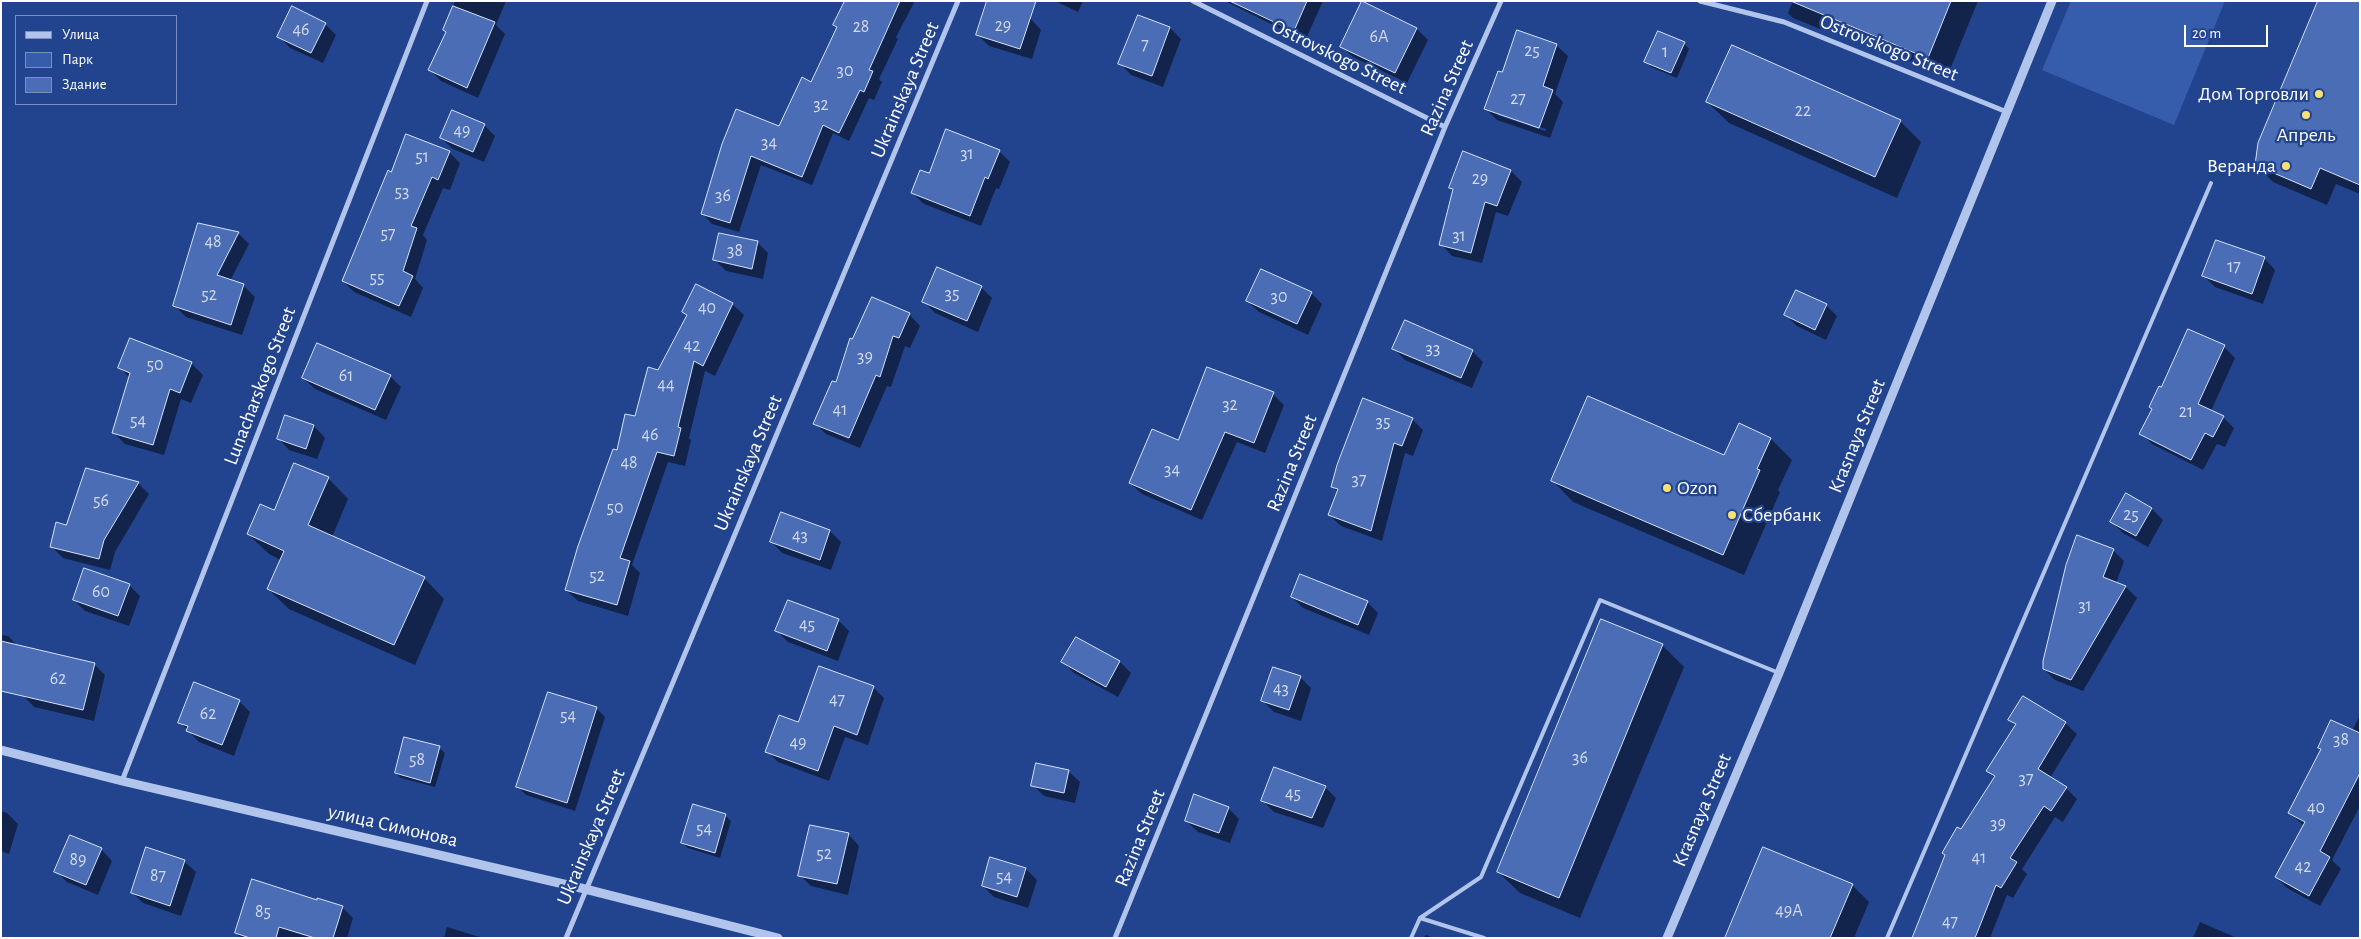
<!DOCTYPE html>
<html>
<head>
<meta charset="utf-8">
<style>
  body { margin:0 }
  #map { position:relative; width:2361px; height:939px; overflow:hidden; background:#22448e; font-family:"Alegreya Sans",sans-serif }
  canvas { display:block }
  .frame { position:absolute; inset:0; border:2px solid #fff; pointer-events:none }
  .legend { position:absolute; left:15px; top:15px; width:162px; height:90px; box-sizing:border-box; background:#22448e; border:1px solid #7a8fbb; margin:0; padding:6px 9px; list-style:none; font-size:15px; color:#fff }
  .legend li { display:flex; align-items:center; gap:10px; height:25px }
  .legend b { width:25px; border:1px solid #7a8fbb }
  .scale { position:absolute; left:2184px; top:25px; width:84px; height:22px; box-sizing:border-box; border:2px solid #fff; border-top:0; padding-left:6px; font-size:15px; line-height:18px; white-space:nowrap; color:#fff; -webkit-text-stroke:4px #22448e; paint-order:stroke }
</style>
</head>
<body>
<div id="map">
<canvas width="2361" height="939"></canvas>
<div class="frame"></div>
<ul class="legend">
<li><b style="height:6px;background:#b1c5ec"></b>Улица</li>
<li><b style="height:14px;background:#365dac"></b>Парк</li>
<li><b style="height:14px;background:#4b6db5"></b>Здание</li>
</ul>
<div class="scale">20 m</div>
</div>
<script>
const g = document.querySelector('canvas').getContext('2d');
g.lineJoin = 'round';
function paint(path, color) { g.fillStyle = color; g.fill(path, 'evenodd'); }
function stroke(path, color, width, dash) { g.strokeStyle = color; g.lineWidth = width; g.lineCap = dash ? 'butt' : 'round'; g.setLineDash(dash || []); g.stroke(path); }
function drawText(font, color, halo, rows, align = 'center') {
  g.font = font + ' "Alegreya Sans",sans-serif'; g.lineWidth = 4.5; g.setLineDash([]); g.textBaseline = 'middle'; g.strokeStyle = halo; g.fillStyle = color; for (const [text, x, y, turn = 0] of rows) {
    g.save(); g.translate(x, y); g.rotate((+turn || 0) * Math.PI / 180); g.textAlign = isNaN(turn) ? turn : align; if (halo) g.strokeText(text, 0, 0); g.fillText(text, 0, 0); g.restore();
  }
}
const green = new Path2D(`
  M 2071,1 L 2225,1 L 2174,125 L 2042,70 Z`);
const shadow = new Path2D(`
  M 455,1 L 506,1 L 496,25 L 505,34 L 478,98 L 441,81 L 430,70 L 447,33 L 445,30 Z
  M 857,1 L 915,1 L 896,37 L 898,39 L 879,79 L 882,82 L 874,100 L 869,98 L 849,141 L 833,133 L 812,185 L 761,165 L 739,232 L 712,224 L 703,214 L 723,145 L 779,128 L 812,83 L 838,28 L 835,25 Z
  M 1055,1 L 1083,1 L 1078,12 Z
  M 1225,1 L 1323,1 L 1305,41 Z
  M 1793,1 L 1831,2 L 1820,29 L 1793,18 L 1788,13 Z
  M 1836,1 L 1978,1 L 1947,77 L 1849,36 L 1830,17 Z
  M 2360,1 L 2360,194 L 2336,184 L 2327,205 L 2273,182 L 2256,165 Z
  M 1362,3 L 1417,29 L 1428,40 L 1407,83 L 1353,57 L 1341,46 Z
  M 1138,16 L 1170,28 L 1181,39 L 1163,87 L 1131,75 L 1120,63 Z
  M 1030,18 L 1041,30 L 1032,59 L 989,46 L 977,34 Z
  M 325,24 L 336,35 L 323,63 L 290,48 L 279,36 Z
  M 1684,43 L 1689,49 L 1677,78 L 1651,67 L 1646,61 Z
  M 1556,45 L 1568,56 L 1555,94 L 1563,102 L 1550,138 L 1497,120 L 1486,109 L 1503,74 ZM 1497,112 L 1546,129 L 1545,131 L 1497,115 Z
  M 1707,102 L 1900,121 L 1921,142 L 1897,198 L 1729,123 Z
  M 484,125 L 495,136 L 484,162 L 453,149 L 441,138 Z
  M 999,151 L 1010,162 L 999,189 L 996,188 L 981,226 L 924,204 L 912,193 L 929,175 Z
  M 449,152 L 460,163 L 450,190 L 443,188 L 423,235 L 427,240 L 415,279 L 423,288 L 411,317 L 354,292 L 343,281 Z
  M 1511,171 L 1522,182 L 1508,216 L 1496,212 L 1482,263 L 1452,256 L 1441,244 L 1454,191 L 1450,187 Z
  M 238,233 L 249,244 L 230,281 L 243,285 L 255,297 L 242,335 L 186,317 L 175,306 ZM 234,239 L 236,239 L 215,281 L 213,280 Z
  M 757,242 L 768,253 L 763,279 L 726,271 L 715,260 Z
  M 2264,258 L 2275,270 L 2263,304 L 2215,287 L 2204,276 Z
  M 981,287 L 992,298 L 978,332 L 935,313 L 924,301 Z
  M 1311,293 L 1322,304 L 1308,335 L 1259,312 L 1247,301 Z
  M 732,304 L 744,315 L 715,376 L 705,371 L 689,438 L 691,440 L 685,466 L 668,462 L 632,565 L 640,573 L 628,616 L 578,601 L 566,590 L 617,452 L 687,316 L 683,312 Z
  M 1826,305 L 1837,316 L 1826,340 L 1797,326 L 1786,315 Z
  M 909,314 L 920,326 L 910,348 L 905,346 L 891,387 L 887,386 L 860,448 L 826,434 L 815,423 L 837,384 Z
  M 131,339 L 192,364 L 203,375 L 191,403 L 181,399 L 164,455 L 125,444 L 113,432 L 130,378 L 120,368 Z
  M 2224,347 L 2235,358 L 2211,411 L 2223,417 L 2234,428 L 2225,447 L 2217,444 L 2203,470 L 2152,444 L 2141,433 L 2162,388 Z
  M 1394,349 L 1472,351 L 1483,362 L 1472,388 L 1405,360 Z
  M 390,376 L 401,387 L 386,420 L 315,389 L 303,378 Z
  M 1273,394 L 1284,405 L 1265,453 L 1237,442 L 1202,520 L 1142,494 L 1130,483 L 1178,442 Z
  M 286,417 L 314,426 L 325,438 L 317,459 L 289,450 L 278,438 Z
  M 1412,419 L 1423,430 L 1413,456 L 1405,453 L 1382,541 L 1341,526 L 1329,515 L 1338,492 L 1333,487 Z
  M 1739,425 L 1771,439 L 1792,460 L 1778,490 L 1780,492 L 1744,575 L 1573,502 L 1553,481 L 1725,457 Z
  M 328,478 L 348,499 L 332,537 L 424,578 L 444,599 L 415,665 L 289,609 L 268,589 L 281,560 L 269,554 L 248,534 L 275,512 Z
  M 138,483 L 149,494 L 115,552 L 110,570 L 63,558 L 52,547 L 67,526 Z
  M 2127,495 L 2152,509 L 2163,520 L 2148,547 L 2123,533 L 2112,522 Z
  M 830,531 L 841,542 L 831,570 L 782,553 L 771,541 Z
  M 2113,550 L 2124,561 L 2116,583 L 2126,587 L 2137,598 L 2083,691 L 2055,680 L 2044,669 Z
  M 129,585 L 140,596 L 129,626 L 85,611 L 74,600 Z
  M 1292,597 L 1367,602 L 1378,613 L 1369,635 L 1303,608 Z
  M 838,620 L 849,631 L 838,661 L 788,642 L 777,631 Z
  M 1,635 L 8,636 L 19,647 L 94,664 L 105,675 L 94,721 L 34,707 L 23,695 L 1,684 Z
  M 1662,645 L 1684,667 L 1580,918 L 1520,893 L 1498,872 Z
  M 1063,662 L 1120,662 L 1131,673 L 1118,697 L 1074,673 Z
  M 1300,677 L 1311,688 L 1301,721 L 1274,712 L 1263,701 Z
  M 873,687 L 884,698 L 868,745 L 845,737 L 829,781 L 778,762 L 767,751 L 799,723 Z
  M 549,693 L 597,709 L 605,717 L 575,811 L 526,795 L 518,787 Z
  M 239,701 L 250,712 L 234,756 L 199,742 L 180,722 Z
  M 2360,715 L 2360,806 L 2332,860 L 2341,869 L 2320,906 L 2287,888 L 2276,877 L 2304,826 L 2290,813 L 2352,731 Z
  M 2010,720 L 2065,723 L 2077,734 L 2050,778 L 2066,788 L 2077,799 L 2063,822 L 2055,817 L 2022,869 L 2027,874 L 2013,898 L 2007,895 L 1990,938 L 1914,938 L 1961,831 L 1995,778 L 1988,771 L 2016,726 Z
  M 439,748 L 445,753 L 435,787 L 401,778 L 396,773 Z
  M 1068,771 L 1080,782 L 1075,803 L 1044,796 L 1033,785 Z
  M 1325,787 L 1336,798 L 1323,828 L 1274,812 L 1263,801 Z
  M 693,806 L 726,816 L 731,821 L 720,858 L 688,848 L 682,843 Z
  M 1228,808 L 1239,819 L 1230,843 L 1198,832 L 1186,821 Z
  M 1,811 L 7,813 L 18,824 L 9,854 L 1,851 Z
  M 848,834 L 859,846 L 848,895 L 811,886 L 800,875 Z
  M 101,849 L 112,861 L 98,895 L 67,882 L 56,871 Z
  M 184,861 L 196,872 L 181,916 L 143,903 L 132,892 Z
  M 1026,869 L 1037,880 L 1028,908 L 994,897 L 983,886 Z
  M 1852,885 L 1869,902 L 1854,938 L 1727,938 Z
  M 317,902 L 342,907 L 353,918 L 347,938 L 241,938 L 236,933 Z
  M 2200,922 L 2237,938 L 2193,938 Z
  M 447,927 L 483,938 L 444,938 Z
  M 1426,935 L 1433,938 L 1424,938 Z`);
const building = new Path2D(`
  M 845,1 L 900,1 L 869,70 L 873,71 L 864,92 L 860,90 L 839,133 L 823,125 L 802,177 L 751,156 L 730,223 L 701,214 L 722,144 L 736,109 L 779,126 L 802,77 L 811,82 L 837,27 L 833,25 Z
  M 987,1 L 1036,1 L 1020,49 L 976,35 Z
  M 1230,1 L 1307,1 L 1294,31 Z
  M 1362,1 L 1417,28 L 1395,73 L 1340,47 Z
  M 1791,1 L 1951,1 L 1928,58 Z
  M 2318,1 L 2360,1 L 2360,185 L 2320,168 L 2311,189 L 2255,165 L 2258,143 Z
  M 292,6 L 326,23 L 311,53 L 277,37 Z
  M 453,6 L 495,22 L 467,88 L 428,70 L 446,32 L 443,30 Z
  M 1138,15 L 1170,27 L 1152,76 L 1118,64 Z
  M 1517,30 L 1557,44 L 1543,86 L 1553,90 L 1539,128 L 1484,109 L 1498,71 L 1502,72 Z
  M 1658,31 L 1685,42 L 1671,73 L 1644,62 Z
  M 1732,45 L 1901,120 L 1875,177 L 1706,102 Z
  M 452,110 L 485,124 L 473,152 L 440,138 Z
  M 946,129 L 1000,150 L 988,179 L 985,177 L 970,216 L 911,193 L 920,170 L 929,173 Z
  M 406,134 L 450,151 L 438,180 L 432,177 L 411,226 L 417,228 L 403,271 L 413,276 L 399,306 L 342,281 L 388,170 L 391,172 Z
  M 1463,151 L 1511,170 L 1497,206 L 1485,202 L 1471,253 L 1439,245 L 1453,189 L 1449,188 Z
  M 198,223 L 239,232 L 217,275 L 244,284 L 231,325 L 173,306 Z
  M 719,233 L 758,241 L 752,269 L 713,260 Z
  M 2216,240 L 2265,257 L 2252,294 L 2202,276 Z
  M 937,267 L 982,286 L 967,321 L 922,302 Z
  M 1261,269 L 1312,292 L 1297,324 L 1246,301 Z
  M 696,284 L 733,303 L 703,366 L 694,361 L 678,427 L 681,428 L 674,456 L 657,452 L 620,558 L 630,561 L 617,605 L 565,590 L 578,546 L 613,449 L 617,450 L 625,414 L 635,416 L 648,367 L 658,370 L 687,315 L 682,312 Z
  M 1796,290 L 1827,304 L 1815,330 L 1784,315 Z
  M 872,297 L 910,313 L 899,338 L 893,336 L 880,377 L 876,375 L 849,438 L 813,424 L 832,381 L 836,382 L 850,338 L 852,339 Z
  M 1405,320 L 1473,350 L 1461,378 L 1392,349 Z
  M 2188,329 L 2225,345 L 2198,404 L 2224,416 L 2213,437 L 2205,433 L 2191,460 L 2139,434 L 2152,409 L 2149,407 L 2159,386 L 2161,387 Z
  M 130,338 L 192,362 L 180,393 L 170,389 L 153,445 L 112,433 L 130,373 L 118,368 Z
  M 317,343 L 391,375 L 375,410 L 302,378 Z
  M 1207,367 L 1274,392 L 1254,443 L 1225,432 L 1191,510 L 1129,483 L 1152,429 L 1178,440 Z
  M 1588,396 L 1724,455 L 1739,423 L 1771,438 L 1757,469 L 1760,470 L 1723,555 L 1551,481 Z
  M 1363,398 L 1413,418 L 1402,446 L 1394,443 L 1371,531 L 1328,515 L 1338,489 L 1331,487 L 1337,465 Z
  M 285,415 L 314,425 L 306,449 L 277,439 Z
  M 294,463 L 329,477 L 308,525 L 425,577 L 394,645 L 267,589 L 284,551 L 247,534 L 260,504 L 274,510 Z
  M 86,468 L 139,482 L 104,540 L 99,559 L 50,547 L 56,522 L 66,525 Z
  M 2126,493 L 2152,508 L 2136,536 L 2110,522 Z
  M 781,512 L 830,530 L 820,560 L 770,542 Z
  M 2077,535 L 2114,549 L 2103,577 L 2126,586 L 2071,680 L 2043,669 L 2043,661 L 2066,565 Z
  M 84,568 L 130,584 L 118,616 L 73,600 Z
  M 1300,574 L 1368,601 L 1358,625 L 1291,597 Z
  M 788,600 L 839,619 L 827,651 L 775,631 Z
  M 1601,619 L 1663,644 L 1559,898 L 1497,872 Z
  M 1076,637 L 1120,661 L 1106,687 L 1061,662 Z
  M 1,641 L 95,663 L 83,710 L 1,691 Z
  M 819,666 L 874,686 L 857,735 L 834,726 L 818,771 L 765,752 L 779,715 L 798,722 Z
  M 1273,667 L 1301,676 L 1289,710 L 1261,701 Z
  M 194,682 L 240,700 L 222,745 L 186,731 L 188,726 L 178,723 Z
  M 548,692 L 597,707 L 567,803 L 516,787 Z
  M 2023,696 L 2066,722 L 2038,769 L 2067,787 L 2051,811 L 2044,806 L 2010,858 L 2017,862 L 2001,888 L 1996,885 L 1975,938 L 1912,938 L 1945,855 L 1942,853 L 1957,827 L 1961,829 L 1995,776 L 1986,771 L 2016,724 L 2008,720 Z
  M 2331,720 L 2360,733 L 2360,773 L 2320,851 L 2330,857 L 2309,896 L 2275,877 L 2305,822 L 2288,813 L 2321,749 L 2318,748 Z
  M 404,737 L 440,746 L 430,783 L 395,773 Z
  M 1036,763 L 1069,770 L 1064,793 L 1031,786 Z
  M 1274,767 L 1326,786 L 1312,818 L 1261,801 Z
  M 1194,794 L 1229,807 L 1219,833 L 1185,821 Z
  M 693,804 L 726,814 L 715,853 L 681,843 Z
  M 810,825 L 849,833 L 837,884 L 798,876 Z
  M 70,835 L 102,848 L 86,885 L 54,872 Z
  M 146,847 L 185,860 L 170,906 L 131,893 Z
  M 1763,847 L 1853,884 L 1830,938 L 1725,938 Z
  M 990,857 L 1026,868 L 1017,897 L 982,886 Z
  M 252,879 L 317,900 L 317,898 L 343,906 L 333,938 L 315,938 L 279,927 L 276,938 L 250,938 L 235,933 Z`);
const service = new Path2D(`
  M 1420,918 L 1484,938
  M 1411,938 L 1420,918 L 1481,877 L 1600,600 L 1779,673
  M 1887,938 L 2211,183`);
const minor = new Path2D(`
  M 1193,1 L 1445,127
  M 1700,1 L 1784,22 L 2007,112
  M 122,781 L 427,1
  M 566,938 L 958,1
  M 1115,938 L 1445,127 L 1501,1`);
const tertiary = new Path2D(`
  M 1,750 L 122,781 L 585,889 L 778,938
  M 1667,938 L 1779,673 L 2052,1`);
const markers = [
  [2319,94,5,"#f8e173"],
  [2306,115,5,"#f8e173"],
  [2286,166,5,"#f8e173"],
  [1667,488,5,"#f8e173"],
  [1732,515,5,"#f8e173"]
];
const numberNames = [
  ["29",1003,26],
  ["28",861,27],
  ["46",301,30],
  ["6А",1379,37],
  ["7",1145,45],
  ["25",1532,51],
  ["1",1665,52],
  ["30",845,71],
  ["27",1518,99],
  ["32",821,105],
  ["22",1803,111],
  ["49",462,131],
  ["34",769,143],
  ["31",967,154],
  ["51",422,157],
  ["29",1480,179],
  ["53",402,192],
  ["36",723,196],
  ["57",388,234],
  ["31",1459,236],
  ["48",213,242],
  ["38",735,251],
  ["17",2234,267],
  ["55",377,278],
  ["35",952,294],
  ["52",209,295],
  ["30",1279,297],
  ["40",707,308],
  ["42",692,346],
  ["33",1433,349],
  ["39",865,357],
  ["50",155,365],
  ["61",346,376],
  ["44",666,385],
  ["32",1230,405],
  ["41",840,410],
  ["21",2186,412],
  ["54",138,421],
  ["35",1383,422],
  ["46",650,435],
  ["48",629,463],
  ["34",1172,470],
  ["37",1359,480],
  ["56",101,501],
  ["50",615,508],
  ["25",2131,515],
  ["43",800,536],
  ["52",597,576],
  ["60",101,592],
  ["31",2085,606],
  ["45",807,625],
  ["62",58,679],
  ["43",1281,689],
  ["47",837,700],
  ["62",208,714],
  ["54",568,716],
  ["38",2341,740],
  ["49",798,743],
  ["36",1580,758],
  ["58",417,760],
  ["37",2026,779],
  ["45",1293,794],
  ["40",2316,808],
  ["39",1998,824],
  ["54",704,829],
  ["52",824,854],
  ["41",1979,858],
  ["89",78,860],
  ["42",2303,867],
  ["87",158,876],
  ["54",1004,877],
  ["49А",1789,911],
  ["85",263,912],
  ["47",1950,922]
];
const streetNames = [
  ["Ostrovskogo Street",1889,48,22],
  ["Ostrovskogo Street",1339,57,26],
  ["Razina Street",1447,88,-66],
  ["Ukrainskaya Street",905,90,-67],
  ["Lunacharskogo Street",260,386,-69],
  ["Krasnaya Street",1857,436,-68],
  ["Ukrainskaya Street",748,463,-67],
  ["Razina Street",1292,463,-68],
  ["Krasnaya Street",1702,810,-67],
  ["улица Симонова",393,826,13],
  ["Ukrainskaya Street",591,837,-67],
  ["Razina Street",1140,838,-68]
];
const poiNames = [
  ["Дом Торговли",2309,94],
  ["Апрель",2306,135,"center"],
  ["Веранда",2276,166],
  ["Ozon",1677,488,"left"],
  ["Сбербанк",1742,515,"left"]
];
paint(green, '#365dac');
paint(shadow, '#0007');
paint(building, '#4b6db5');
stroke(building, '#d6e2f9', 1);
stroke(service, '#b1c5ec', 4);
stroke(minor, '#b1c5ec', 5);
stroke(tertiary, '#b1c5ec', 9);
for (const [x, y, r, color] of markers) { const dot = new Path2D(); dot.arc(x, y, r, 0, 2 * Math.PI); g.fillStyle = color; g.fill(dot); stroke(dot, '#22448e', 2); }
drawText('18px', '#d2daec', null, numberNames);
drawText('20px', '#fff', '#22448e', streetNames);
drawText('20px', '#fff', '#22448e', poiNames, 'right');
</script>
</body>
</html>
